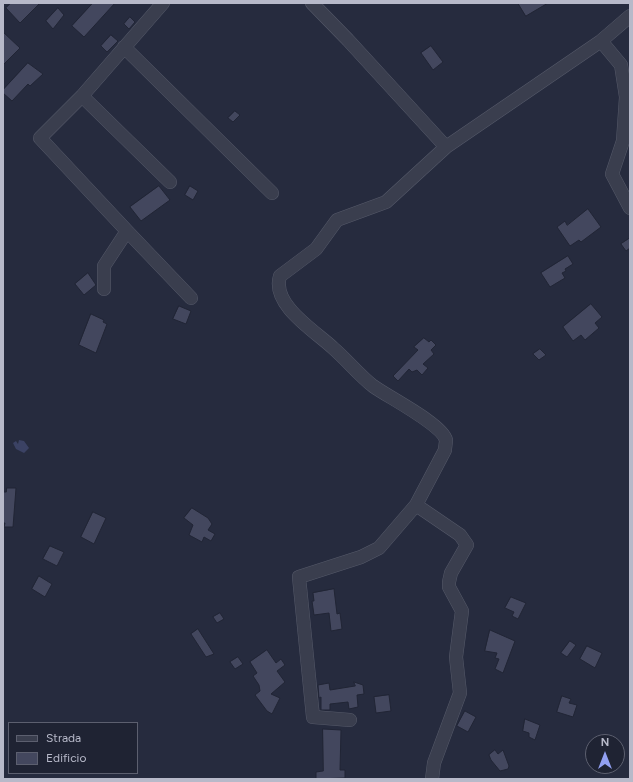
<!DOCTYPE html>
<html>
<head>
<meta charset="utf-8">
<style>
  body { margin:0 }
  #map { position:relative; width:633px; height:782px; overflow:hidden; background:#262b3e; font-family:Figtree,sans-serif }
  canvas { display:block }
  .frame { position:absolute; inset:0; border:4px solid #b7b9c9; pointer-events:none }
  .legend { position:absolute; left:8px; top:722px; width:130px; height:52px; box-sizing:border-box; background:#1f2333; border:1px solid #5c5f6f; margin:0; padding:5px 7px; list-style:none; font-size:12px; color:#b7b9c9 }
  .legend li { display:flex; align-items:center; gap:8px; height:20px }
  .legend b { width:20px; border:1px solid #5c5f6f }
  .north { position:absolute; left:585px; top:734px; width:40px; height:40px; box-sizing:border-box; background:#1f2333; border:1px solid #5c5f6f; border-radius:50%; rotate:0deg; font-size:11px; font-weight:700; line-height:16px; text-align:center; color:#b7b9c9 }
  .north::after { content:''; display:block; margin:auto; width:14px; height:18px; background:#92a0f2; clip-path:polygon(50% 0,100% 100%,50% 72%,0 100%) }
</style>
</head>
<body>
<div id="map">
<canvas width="633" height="782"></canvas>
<div class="frame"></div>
<ul class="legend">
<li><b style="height:5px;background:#3a3e4e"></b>Strada</li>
<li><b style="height:11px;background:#43475e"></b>Edificio</li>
</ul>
<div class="north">N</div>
</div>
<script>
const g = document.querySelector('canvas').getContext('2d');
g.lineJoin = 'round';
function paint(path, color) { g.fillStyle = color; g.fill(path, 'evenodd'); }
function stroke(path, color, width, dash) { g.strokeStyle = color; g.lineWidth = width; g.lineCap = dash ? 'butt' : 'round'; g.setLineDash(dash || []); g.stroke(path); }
const water = new Path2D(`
  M 19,440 L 24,441 L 29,448 L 24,453 L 16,449 L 13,443 L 16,441 L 18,444 Z`);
const building = new Path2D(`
  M 11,3 L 40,3 L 20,23 L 6,8 Z
  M 93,3 L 115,3 L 84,37 L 72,26 Z
  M 518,3 L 548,3 L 526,16 Z
  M 58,8 L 64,15 L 53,29 L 46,21 Z
  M 130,17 L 135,22 L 129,29 L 124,24 Z
  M 3,32 L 20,48 L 3,65 Z
  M 111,35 L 118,41 L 107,52 L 101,46 Z
  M 431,46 L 443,62 L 433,70 L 421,53 Z
  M 28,63 L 43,74 L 30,86 L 28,84 L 12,101 L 3,93 L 3,90 Z
  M 235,111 L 240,115 L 233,122 L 228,118 Z
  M 159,186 L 170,200 L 141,221 L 130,207 Z
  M 190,186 L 198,191 L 193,200 L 185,195 Z
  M 588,209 L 601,227 L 581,242 L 579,240 L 570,246 L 557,227 L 565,221 L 567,225 Z
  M 630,238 L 630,248 L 626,251 L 621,244 Z
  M 568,256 L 573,264 L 565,269 L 566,271 L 562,273 L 565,278 L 550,287 L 541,273 Z
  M 88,273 L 96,285 L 84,295 L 75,284 Z
  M 591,304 L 602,317 L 595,323 L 599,328 L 585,340 L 581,335 L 573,341 L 563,327 Z
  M 179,306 L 191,311 L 186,324 L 173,319 Z
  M 91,314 L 104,320 L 103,322 L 107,324 L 96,353 L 79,345 Z
  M 424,338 L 429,342 L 431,340 L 436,345 L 431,350 L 434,354 L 423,364 L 428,368 L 422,375 L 417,370 L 412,372 L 409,369 L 398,381 L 393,376 L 418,350 L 414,347 Z
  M 540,349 L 546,355 L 539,360 L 533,354 Z
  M 7,488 L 16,488 L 13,527 L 4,527 L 5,523 L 3,523 L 3,492 L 6,492 Z
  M 192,508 L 208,518 L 212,524 L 208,530 L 215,534 L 211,541 L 204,537 L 202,542 L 189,535 L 193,525 L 184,518 Z
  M 93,512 L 106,518 L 94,544 L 81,537 Z
  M 50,546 L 64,552 L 57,566 L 43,559 Z
  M 39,576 L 52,584 L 45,597 L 32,589 Z
  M 334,589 L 337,614 L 340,613 L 342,629 L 331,631 L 329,613 L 314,615 L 312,601 L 314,601 L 313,593 Z
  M 511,597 L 526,603 L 518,619 L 512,616 L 514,612 L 505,608 Z
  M 220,613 L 224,619 L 217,623 L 213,617 Z
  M 198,629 L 214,654 L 206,657 L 191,634 Z
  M 490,630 L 515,641 L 503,673 L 495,669 L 499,659 L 495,658 L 497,653 L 485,651 Z
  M 570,641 L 576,645 L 567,657 L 561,653 Z
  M 587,646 L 602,653 L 595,668 L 580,659 Z
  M 267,650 L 276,663 L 281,659 L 285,665 L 277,671 L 285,682 L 271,694 L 280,698 L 272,714 L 267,711 L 255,695 L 260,691 L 259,685 L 253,676 L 257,673 L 250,662 Z
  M 238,657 L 243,664 L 235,669 L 230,662 Z
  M 354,682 L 363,685 L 364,694 L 357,695 L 358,707 L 349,709 L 348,702 L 330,704 L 330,710 L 321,710 L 321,697 L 319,698 L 318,685 L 329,683 L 330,690 L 355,686 Z
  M 389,695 L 391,711 L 376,713 L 374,697 Z
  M 562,696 L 571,699 L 569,703 L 577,705 L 573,717 L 557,712 Z
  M 465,711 L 476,717 L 468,732 L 457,726 Z
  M 525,719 L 540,725 L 535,740 L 529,737 L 529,733 L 523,731 Z
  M 323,729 L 341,730 L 340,770 L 345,770 L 345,778 L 316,779 L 316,772 L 323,771 Z
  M 495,750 L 498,754 L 503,750 L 509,766 L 508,769 L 500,771 L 491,760 L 489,755 Z`);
const minor = new Path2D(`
  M 312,3 L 348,40 L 446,147
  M 630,16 L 601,41 L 621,65 L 626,97 L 623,141 L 612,174 L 630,208
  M 124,47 L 272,193
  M 82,96 L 170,182
  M 127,231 L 191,298
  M 104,289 L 104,266 L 127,231 L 40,138 L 82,96 L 163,3
  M 416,505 L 460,535 L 467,545 L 451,573 L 449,582 L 449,587 L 462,611 L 456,657 L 460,693 L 434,763 L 432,779
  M 350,720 L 313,717 L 299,577 L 361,557 L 379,548 L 416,505 L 445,450 C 445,447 446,443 446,440 C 442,424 388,397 373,386 C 359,375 347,360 333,348 C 315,331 271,305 280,276 L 316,249 L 337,220 L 386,202 L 446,147 L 601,41`);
paint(water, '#3b4264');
paint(building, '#43475e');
stroke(building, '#212535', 1);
stroke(minor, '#555969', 14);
stroke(minor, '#3a3e4e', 13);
</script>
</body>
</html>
